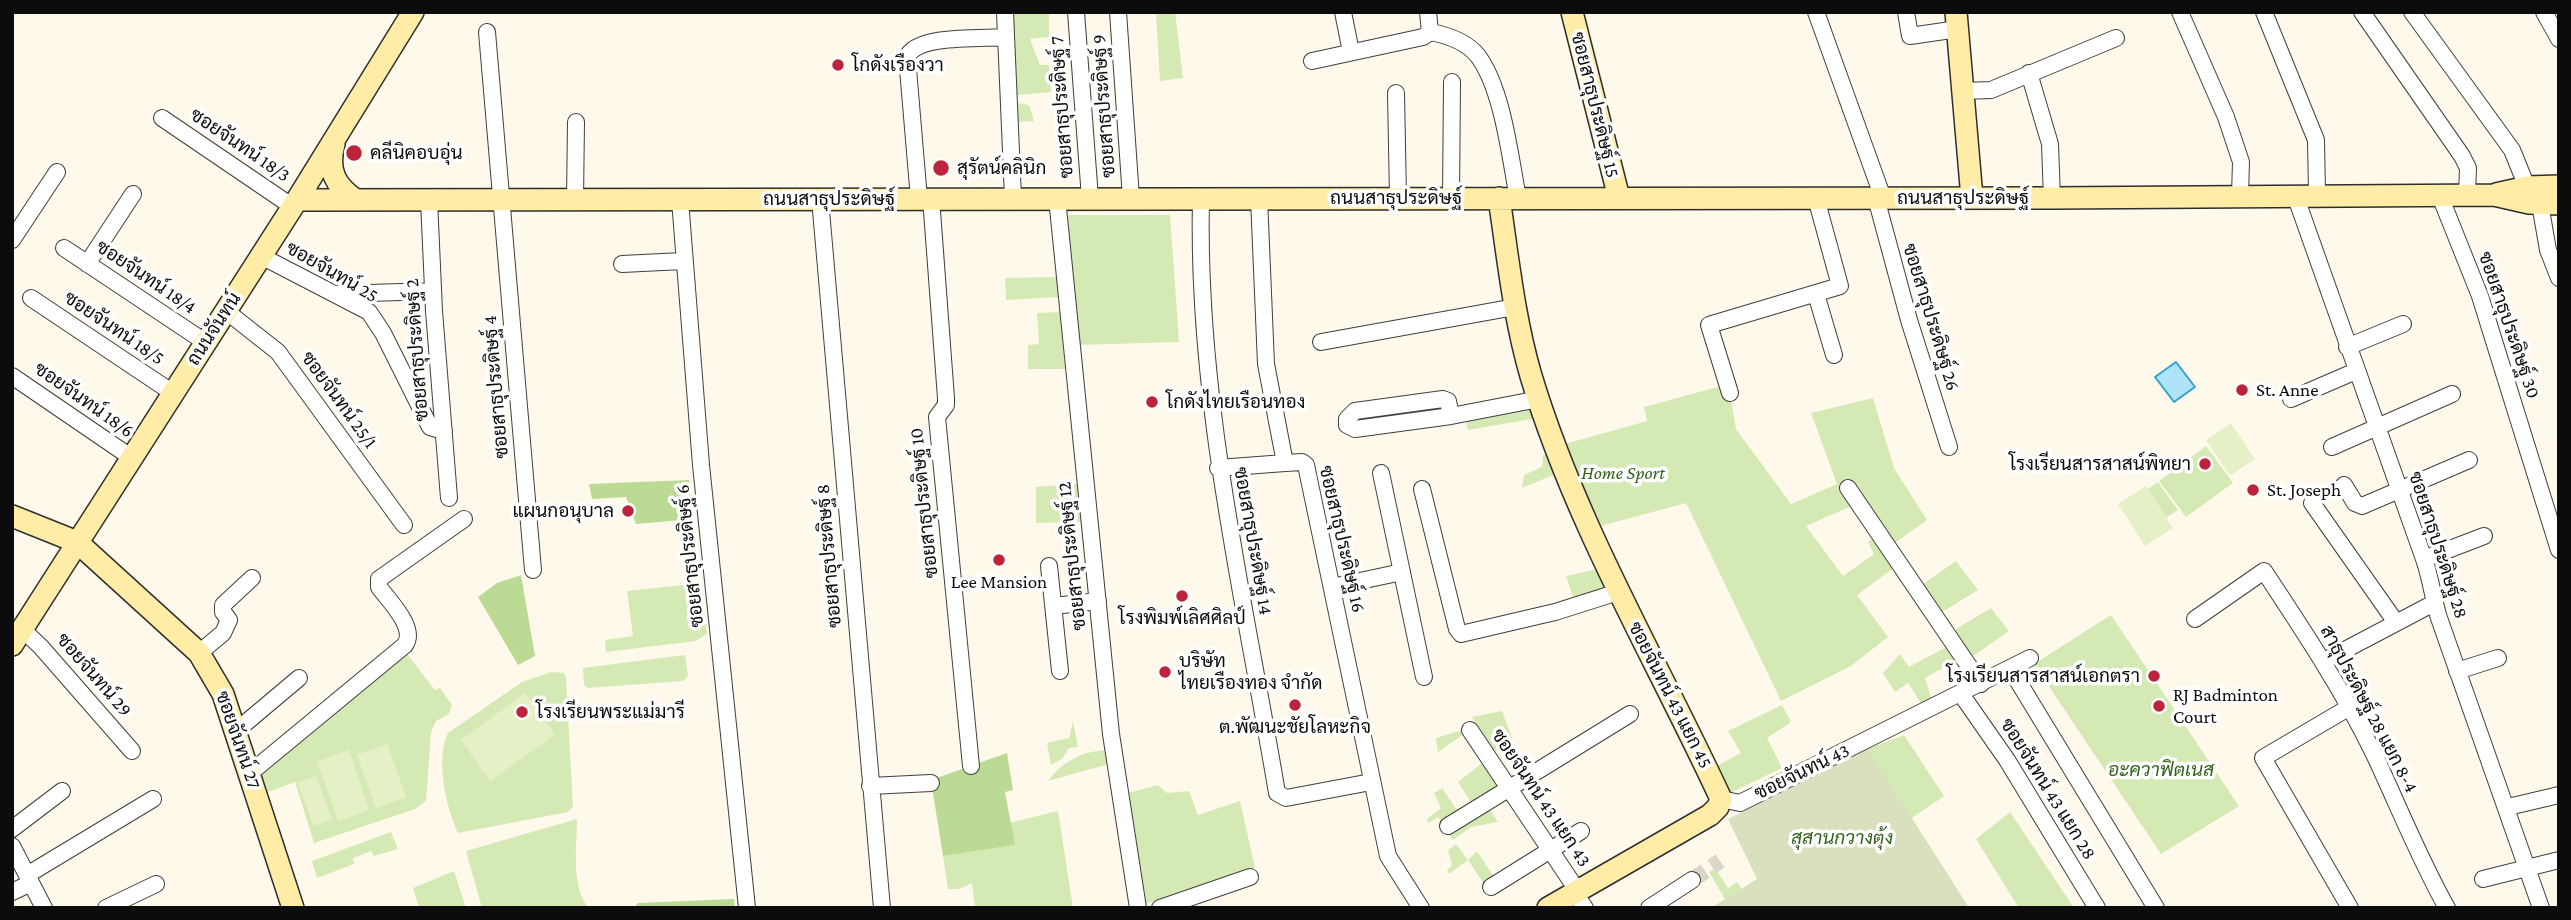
<!DOCTYPE html>
<html>
<head>
<meta charset="utf-8">
<style>
  body { margin:0 }
  #map { position:relative; width:2571px; height:920px; overflow:hidden; background:#fff9eb; font-family:"Crimson Pro",serif }
  canvas { display:block }
  .frame { position:absolute; inset:0; border:14px solid #0c0c0c; pointer-events:none }
</style>
</head>
<body>
<div id="map">
<canvas width="2571" height="920"></canvas>
<div class="frame"></div>
</div>
<script>
const g = document.querySelector('canvas').getContext('2d');
g.lineJoin = 'round';
function paint(path, color) { g.fillStyle = color; g.fill(path, 'evenodd'); }
function stroke(path, color, width, dash) { g.strokeStyle = color; g.lineWidth = width; g.lineCap = dash ? 'butt' : 'round'; g.setLineDash(dash || []); g.stroke(path); }
function drawText(font, color, halo, rows, align = 'center') {
  g.font = font + ' "Crimson Pro",Sarabun,serif'; g.lineWidth = 7; g.setLineDash([]); g.textBaseline = 'middle'; g.strokeStyle = halo; g.fillStyle = color; for (const [text, x, y, turn = 0] of rows) {
    g.save(); g.translate(x, y); g.rotate((+turn || 0) * Math.PI / 180); g.textAlign = isNaN(turn) ? turn : align; if (halo) g.strokeText(text, 0, 0); g.fillText(text, 0, 0); g.restore();
  }
}
const green = new Path2D(`
  M 1011,12 L 1049,12 L 1049,37 L 1030,39 L 1040,65 L 1049,65 L 1051,92 L 1017,95 Z
  M 1156,12 L 1175,12 L 1183,78 L 1160,81 Z
  M 1017,103 L 1029,105 L 1034,121 L 1018,122 Z
  M 1068,215 L 1170,215 L 1179,342 L 1076,345 Z
  M 1057,277 L 1059,297 L 1006,300 L 1005,278 Z
  M 1060,312 L 1065,369 L 1028,369 L 1028,345 L 1039,344 L 1037,313 Z
  M 1725,385 L 1730,393 L 1736,429 L 1791,504 L 1837,484 L 1811,413 L 1873,398 L 1894,468 L 1927,520 L 1892,545 L 1856,504 L 1806,526 L 1843,576 L 1874,554 L 1868,542 L 1877,535 L 1898,565 L 1857,595 L 1888,637 L 1851,666 L 1781,701 L 1686,503 L 1597,527 L 1565,444 L 1647,421 L 1644,407 Z
  M 1534,405 L 1538,418 L 1468,430 L 1465,418 Z
  M 2206,446 L 2233,483 L 2186,517 L 2159,481 Z
  M 1551,451 L 1558,473 L 1522,488 L 1524,475 L 1542,467 L 1543,455 Z
  M 2158,482 L 2178,510 L 2166,518 L 2148,489 Z
  M 1077,484 L 1081,522 L 1036,523 L 1036,487 Z
  M 1956,561 L 1978,590 L 1939,614 L 1920,586 Z
  M 1598,569 L 1604,589 L 1574,600 L 1566,576 Z
  M 701,583 L 707,634 L 696,641 L 606,652 L 605,640 L 633,636 L 627,591 Z
  M 1991,608 L 2009,631 L 1969,659 L 1951,632 Z
  M 2111,615 L 2239,806 L 2161,854 L 2034,664 Z
  M 1950,645 L 1959,659 L 1925,678 L 1932,700 L 1922,705 L 1908,683 L 1895,692 L 1883,673 L 1900,654 L 1909,667 Z
  M 404,650 L 435,690 L 440,688 L 452,705 L 449,714 L 436,721 L 431,732 L 426,801 L 415,809 L 314,843 L 295,782 L 268,792 L 260,768 Z
  M 685,655 L 688,676 L 683,681 L 588,688 L 584,685 L 583,668 Z
  M 551,672 L 564,673 L 566,677 L 573,807 L 568,812 L 458,833 C 446,807 435,760 448,733 L 522,682 Z
  M 1782,705 L 1791,722 L 1767,738 L 1782,768 L 1728,794 L 1713,768 L 1741,753 L 1728,731 Z
  M 1502,711 L 1513,740 L 1494,751 L 1472,717 Z
  M 1073,721 L 1078,747 L 1069,748 L 1062,759 L 1051,765 L 1047,743 L 1069,738 Z
  M 1466,729 L 1467,732 L 1438,752 L 1436,738 Z
  M 1904,735 L 1944,796 L 1912,818 L 1969,908 L 1943,908 L 1867,749 Z
  M 1108,750 L 1109,764 L 1048,781 C 1063,761 1082,751 1108,750 Z
  M 1486,760 L 1503,784 L 1472,804 L 1458,782 Z
  M 1158,785 L 1167,793 L 1189,791 L 1198,815 L 1240,801 L 1255,868 L 1145,904 L 1128,793 Z
  M 1442,788 L 1459,813 L 1443,824 L 1438,817 L 1428,823 L 1427,819 L 1441,808 L 1434,793 Z
  M 1486,805 L 1498,822 L 1471,827 L 1453,840 L 1447,830 Z
  M 1058,811 L 1073,908 L 975,908 L 972,883 L 959,889 L 948,889 L 943,856 L 1015,845 L 1009,823 Z
  M 2010,812 L 2074,908 L 2019,908 L 1976,839 Z
  M 577,819 C 577,845 571,884 587,906 L 615,908 L 482,908 L 466,851 Z
  M 391,832 L 398,849 L 374,856 L 371,851 L 353,858 L 354,864 L 317,878 L 312,861 Z
  M 1456,844 L 1468,860 L 1477,851 L 1496,880 L 1486,887 L 1468,860 L 1449,874 L 1447,870 L 1452,865 L 1448,850 Z
  M 1715,868 L 1728,888 L 1737,882 L 1742,889 L 1725,899 L 1709,872 Z
  M 454,871 L 466,908 L 419,908 L 413,888 Z`);
const forest = new Path2D(`
  M 689,480 L 694,519 L 636,524 L 626,497 L 592,499 L 589,484 Z
  M 521,575 L 535,656 L 518,665 L 478,597 L 497,583 Z
  M 1007,753 L 1013,790 L 1005,792 L 1015,845 L 943,856 L 931,780 Z
  M 734,899 L 735,908 L 634,908 L 638,903 Z`);
const cemetery = new Path2D(`
  M 1867,749 L 1969,908 L 1711,908 L 1757,879 L 1728,819 Z`);
const pitch = new Path2D(`
  M 2231,423 L 2255,459 L 2230,476 L 2206,440 Z
  M 2146,486 L 2173,528 L 2145,546 L 2118,504 Z
  M 525,693 L 555,735 L 490,781 L 461,740 Z
  M 387,744 L 406,797 L 376,808 L 357,755 Z
  M 349,750 L 369,810 L 338,821 L 317,761 Z
  M 316,776 L 332,819 L 313,826 L 298,783 Z`);
const water = new Path2D(`
  M 2176,362 L 2195,387 L 2174,402 L 2155,377 Z`);
const streetTunnel = new Path2D(`
  M 1692,880 L 1720,861`);
const street = new Path2D(`
  M 1005,12 L 1013,198
  M 1076,12 L 1090,198
  M 1118,12 L 1131,198
  M 1343,12 L 1351,52
  M 1816,12 L 1883,198
  M 1906,12 L 1910,36 L 1958,29
  M 2180,12 L 2226,117 L 2241,162 L 2240,195
  M 2264,12 L 2316,140 L 2317,194
  M 2362,12 L 2462,156 L 2468,168 L 2467,195
  M 2412,12 L 2512,150 L 2527,187
  M 2544,12 L 2559,39
  M 487,32 L 533,570
  M 1430,32 C 1447,35 1466,41 1478,56 C 1503,90 1510,157 1518,198
  M 1312,61 L 1423,37 L 1430,32 L 1428,12
  M 2029,73 L 2050,144 L 2052,198
  M 1963,91 L 1991,90 L 2116,38
  M 1396,93 L 1398,198
  M 162,118 L 293,207
  M 2295,195 L 2424,559 C 2431,579 2433,599 2439,618 L 2541,908
  M 2440,196 L 2480,296 L 2559,550
  M 931,198 L 946,398 L 946,405 L 937,417 L 971,766
  M 1057,198 L 1111,734 L 1138,908
  M 1201,198 C 1196,399 1244,596 1277,793 L 1286,798 L 1371,782
  M 1259,198 L 1266,364 L 1285,463 L 1302,462 L 1306,465 L 1388,856 L 1421,908
  M 1451,198 L 1452,82
  M 1876,198 L 1909,320 L 1949,447
  M 820,199 L 882,908
  M 919,199 L 907,57 C 917,34 983,39 1006,37
  M 429,200 L 434,311 L 449,498
  M 680,200 L 701,465 L 747,908
  M 575,201 L 576,122
  M 2540,204 L 2548,250 L 2559,278
  M 12,240 L 57,172
  M 64,248 L 205,342
  M 261,256 L 369,312 L 383,333 L 430,427 L 444,431
  M 87,264 L 133,194
  M 622,264 L 683,261
  M 337,294 L 433,291
  M 1816,294 L 1834,355
  M 31,298 L 173,393
  M 226,311 L 278,352 L 404,525
  M 1321,342 L 1515,307
  M 2347,347 L 2403,324
  M 12,376 L 132,458
  M 1730,393 L 1709,325 L 1840,286 L 1816,198
  M 2291,399 L 2356,371
  M 1451,416 L 1448,401 L 1443,399 L 1355,411 L 1347,419 L 1347,425 L 1355,429 L 1451,416 L 1539,399
  M 2332,447 L 2452,394
  M 1218,468 L 1285,463
  M 1381,473 L 1424,677
  M 2344,485 L 2355,503 L 2362,506 L 2469,460
  M 1848,488 L 1981,684
  M 1422,489 L 1457,629 L 1461,634 L 1555,612 L 1618,592
  M 2312,503 L 2395,621
  M 2424,559 L 2484,536
  M 1049,566 L 1060,671
  M 1332,587 L 1402,572
  M 1054,606 L 1098,601
  M 2195,619 L 2264,571 C 2303,630 2343,690 2374,754 C 2398,805 2419,858 2447,908
  M 22,629 L 41,647 L 132,751
  M 199,653 L 223,633 L 229,620 L 223,612 L 223,605 L 252,578
  M 2324,661 L 2434,603
  M 2010,668 L 2156,908
  M 2457,671 L 2498,658
  M 1961,694 L 2007,760 L 2097,908
  M 2348,708 L 2263,758 L 2350,908
  M 1470,730 L 1577,890
  M 236,731 L 299,678
  M 250,773 L 405,645 C 417,628 389,601 379,587 L 379,579 L 464,519
  M 870,786 L 931,783
  M 1721,799 L 1740,803 L 2030,658
  M 2508,807 L 2559,795
  M 1448,826 L 1630,714
  M 12,829 L 62,791
  M 12,846 L 44,908
  M 27,875 L 153,799
  M 2483,879 L 2559,860
  M 1491,887 L 1581,831
  M 12,892 L 31,883
  M 1574,892 L 1585,908
  M 106,908 L 156,884
  M 1160,908 L 1250,877
  M 1649,908 L 1692,880`);
const secondary = new Path2D(`
  M 1572,12 L 1619,198
  M 1956,12 L 1972,198
  M 334,144 C 327,170 335,186 356,200
  M 2496,194 L 2527,187 L 2559,186
  M 1499,198 C 1508,258 1514,318 1531,376 C 1576,525 1656,659 1721,799 L 1718,807 L 1710,815 L 1548,908
  M 297,200 L 2052,198 L 2494,195 L 2529,203 L 2559,204
  M 12,516 L 77,542 L 199,653 L 223,694 L 293,908
  M 12,645 L 297,200 L 413,12`);
const markers = [
  [838,65,7,"#bd233a"],
  [354,153,9,"#bd233a"],
  [941,168,9,"#bd233a"],
  [2242,390,7,"#bd233a"],
  [1152,402,7,"#bd233a"],
  [2205,464,7,"#bd233a"],
  [2253,490,7,"#bd233a"],
  [628,511,7,"#bd233a"],
  [999,560,7,"#bd233a"],
  [1182,596,7,"#bd233a"],
  [1165,672,7,"#bd233a"],
  [2154,676,7,"#bd233a"],
  [1295,705,7,"#bd233a"],
  [2159,706,7,"#bd233a"],
  [522,712,7,"#bd233a"]
];
const poiNames = [
  ["โกดังเรืองวา",852,65],
  ["คลีนิคอบอุ่น",370,153],
  ["สุรัตน์คลินิก",957,168],
  ["St. Anne",2256,390],
  ["โกดังไทยเรือนทอง",1166,402],
  ["โรงเรียนสารสาสน์พิทยา",2191,464,"right"],
  ["St. Joseph",2267,490],
  ["แผนกอนุบาล",614,511,"right"],
  ["Lee Mansion",999,582,"center"],
  ["โรงพิมพ์เลิศศิลป์",1182,618,"center"],
  ["บริษัท",1179,661],
  ["ไทยเรืองทอง จำกัด",1179,683],
  ["โรงเรียนสารสาสน์เอกตรา",2140,676,"right"],
  ["RJ Badminton",2173,695],
  ["Court",2173,717],
  ["โรงเรียนพระแม่มารี",536,712],
  ["ต.พัฒนะชัยโลหะกิจ",1295,727,"center"]
];
const streetNames = [
  ["ซอยสาธุประดิษฐ์ 15",1595,105,76],
  ["ซอยสาธุประดิษฐ์ 9",1104,106,-94],
  ["ซอยสาธุประดิษฐ์ 7",1062,107,-94],
  ["ซอยจันทน์ 18/3",240,145,34],
  ["ถนนสาธุประดิษฐ์",1396,198],
  ["ถนนสาธุประดิษฐ์",1963,198],
  ["ถนนสาธุประดิษฐ์",829,199],
  ["ซอยจันทน์ 25",332,272,30],
  ["ซอยจันทน์ 18/4",146,277,34],
  ["ซอยสาธุประดิษฐ์ 26",1931,317,73],
  ["ซอยสาธุประดิษฐ์ 30",2509,325,71],
  ["ซอยจันทน์ 18/5",114,328,34],
  ["ถนนจันทน์",214,329,-57],
  ["ซอยสาธุประดิษฐ์ 2",417,350,-94],
  ["ซอยสาธุประดิษฐ์ 4",496,387,-95],
  ["ซอยจันทน์ 18/6",84,400,35],
  ["ซอยจันทน์ 25/1",339,400,54],
  ["ซอยสาธุประดิษฐ์ 10",924,503,-96],
  ["ซอยสาธุประดิษฐ์ 16",1342,539,77],
  ["ซอยสาธุประดิษฐ์ 14",1253,541,80],
  ["ซอยสาธุประดิษฐ์ 28",2438,545,72],
  ["ซอยสาธุประดิษฐ์ 6",690,556,-96],
  ["ซอยสาธุประดิษฐ์ 8",829,556,-95],
  ["ซอยสาธุประดิษฐ์ 12",1072,556,-96],
  ["ซอยจันทน์ 29",94,675,49],
  ["ซอยจันทน์ 43 แยก 45",1670,695,63],
  ["สาธุประดิษฐ์ 28 แยก 8-4",2369,709,62],
  ["ซอยจันทน์ 27",238,740,71],
  ["ซอยจันทน์ 43",1802,772,-26],
  ["ซอยจันทน์ 43 แยก 28",2048,789,58],
  ["ซอยจันทน์ 43 แยก 43",1541,798,56]
];
const parkNames = [
  ["Home Sport",1623,473],
  ["อะควาฟิตเนส",2161,770],
  ["สุสานกวางตุ้ง",1842,838]
];
paint(green, '#d5e9b5');
paint(forest, '#bbda94');
paint(cemetery, '#d8e0bd');
paint(pitch, '#e6f0c7');
paint(water, '#afe3f7');
stroke(water, '#36a1ce', 2);
stroke(streetTunnel, '#dbd5ca', 16, [16, 8]);
stroke(street, '#3f3f3f', 18);
stroke(secondary, '#2e2e2e', 24);
stroke(street, '#fff', 16);
stroke(secondary, '#ffeca6', 21);
for (const [x, y, r, color] of markers) { const dot = new Path2D(); dot.arc(x, y, r, 0, 2 * Math.PI); g.fillStyle = color; g.fill(dot); stroke(dot, '#fff', 2.5); }
drawText('19px', '#0c0c0c', '#fff', poiNames, 'left');
drawText('19px', '#0c0c0c', '#fff', streetNames);
drawText('italic 19px', '#32641c', '#fff', parkNames);
</script>
</body>
</html>
